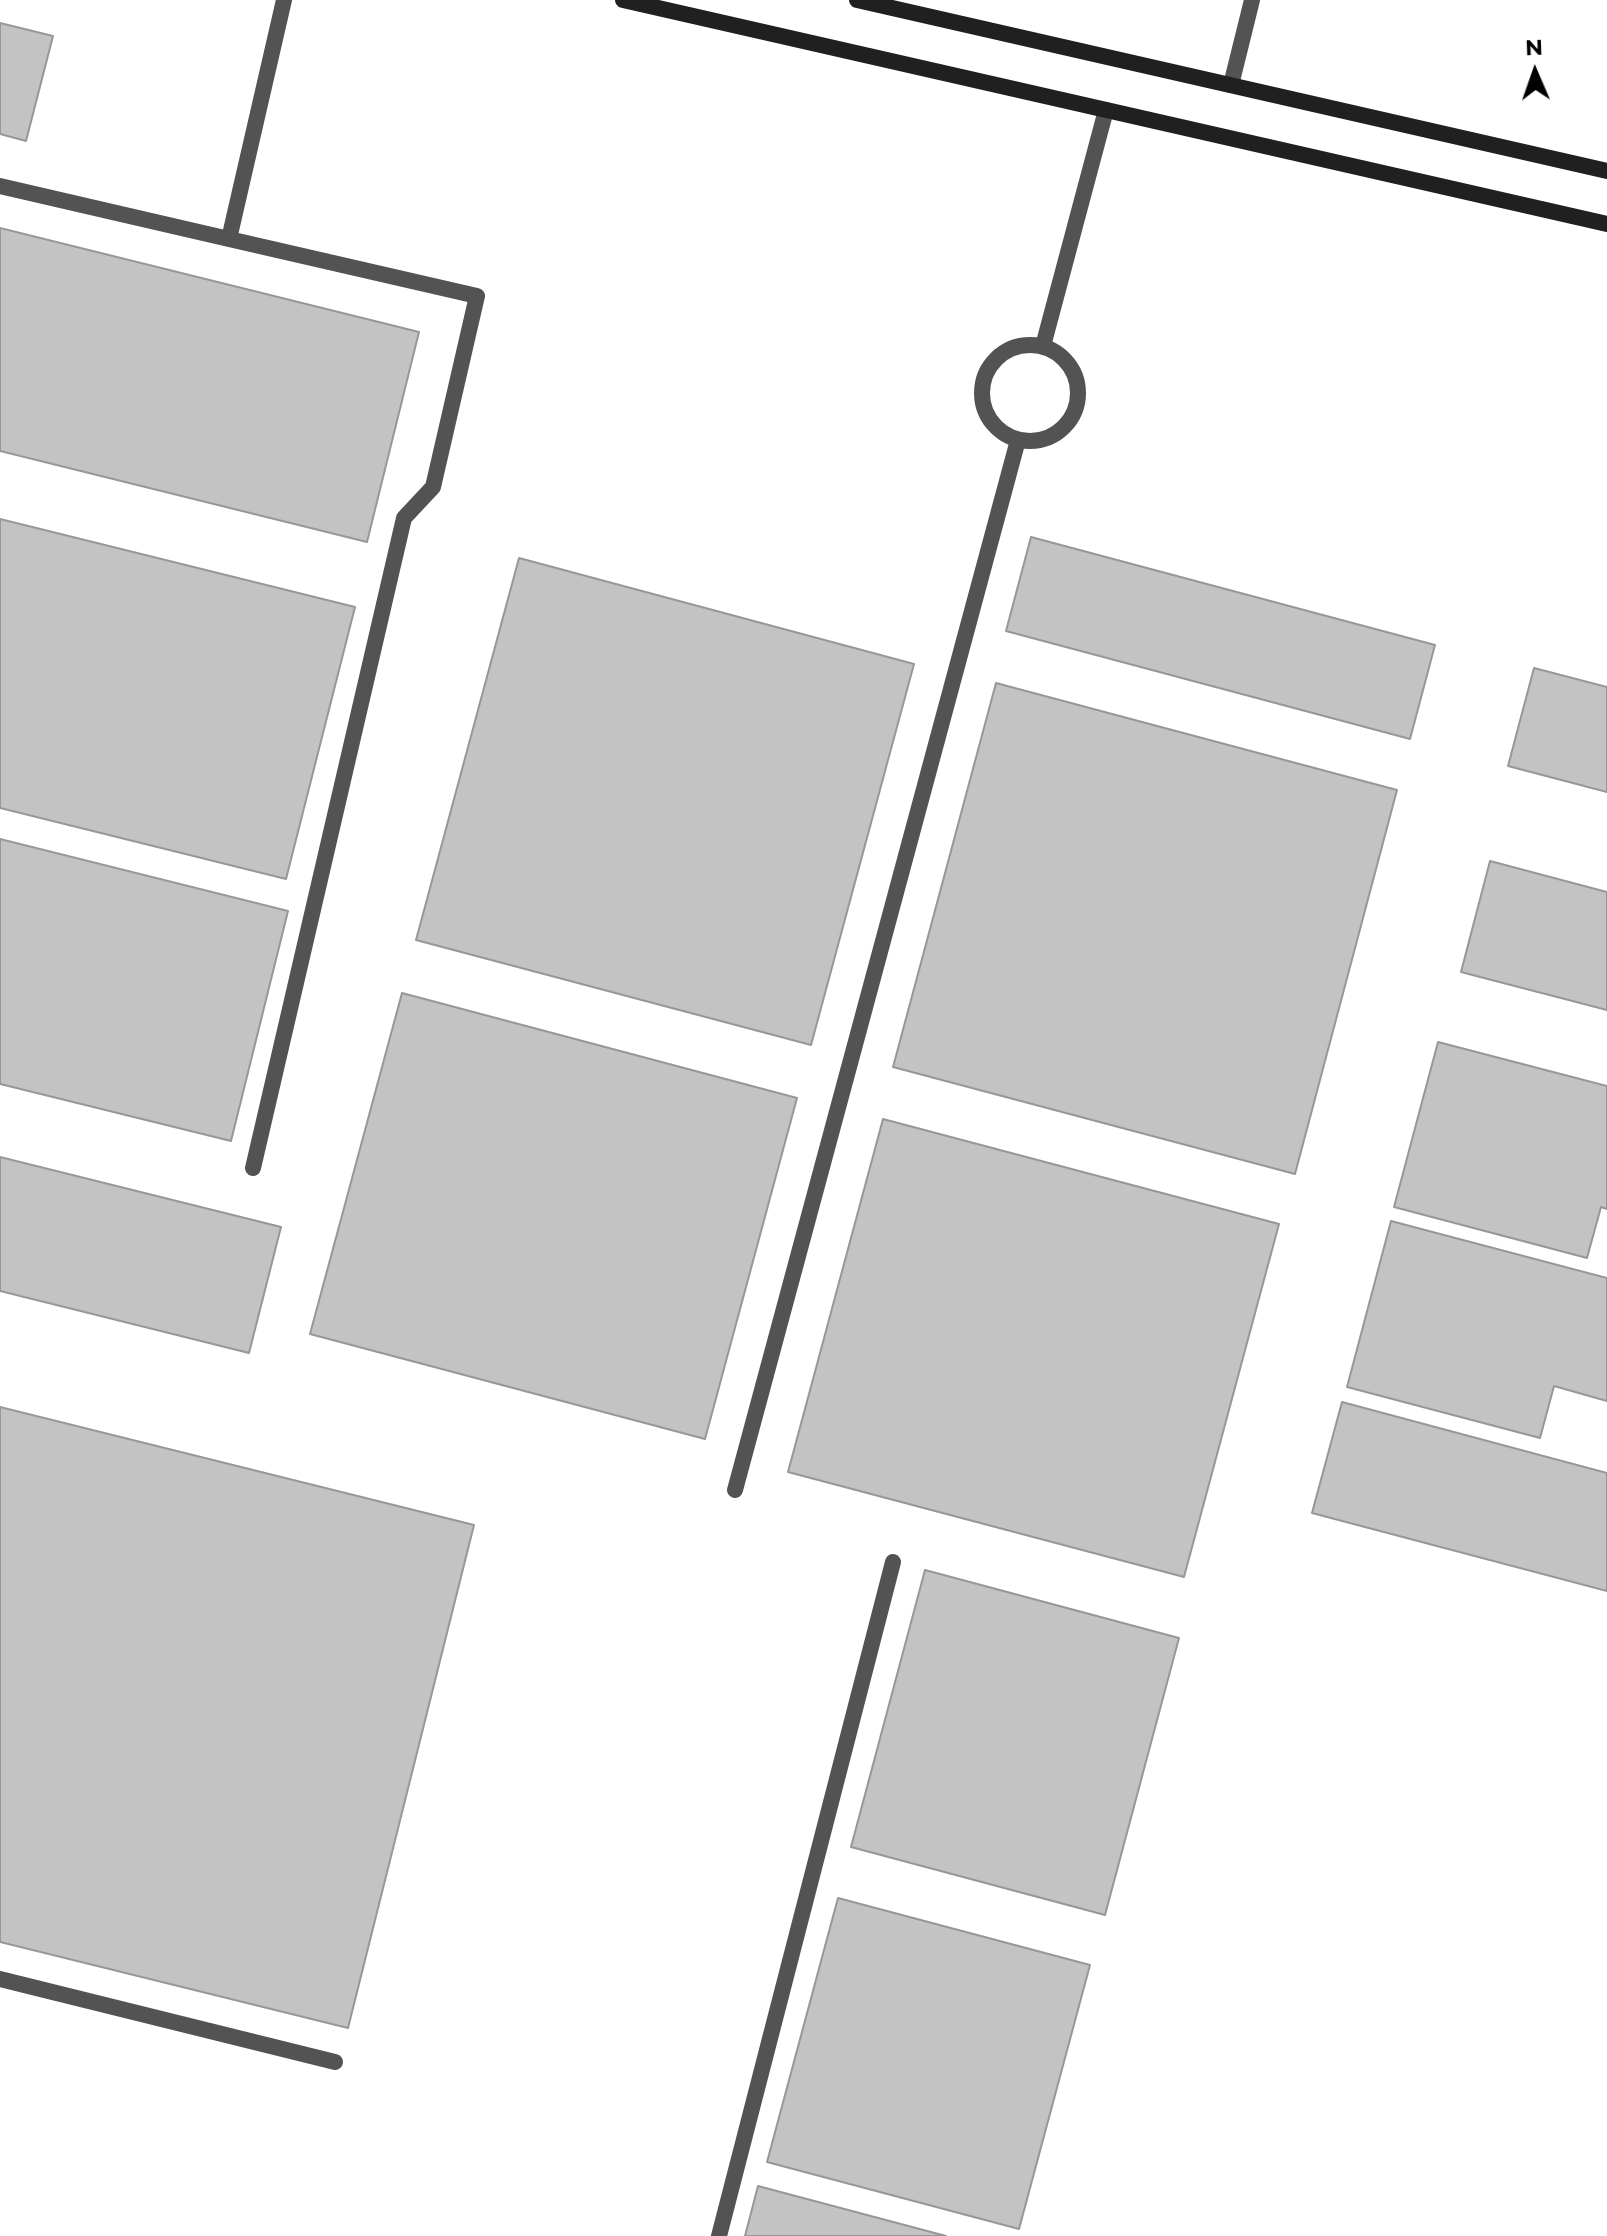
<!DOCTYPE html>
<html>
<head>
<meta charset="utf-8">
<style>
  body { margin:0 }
  #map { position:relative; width:1607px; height:2236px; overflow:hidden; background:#fff; font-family:Montserrat,sans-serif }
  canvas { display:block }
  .north { position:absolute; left:1495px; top:32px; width:80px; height:80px; -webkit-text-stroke:6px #fff; paint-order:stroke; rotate:358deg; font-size:22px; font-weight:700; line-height:32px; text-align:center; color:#000 }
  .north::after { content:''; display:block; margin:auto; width:28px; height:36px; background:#000; clip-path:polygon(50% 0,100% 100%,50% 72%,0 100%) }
</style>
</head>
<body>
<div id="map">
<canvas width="1607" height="2236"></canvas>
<div class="north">N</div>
</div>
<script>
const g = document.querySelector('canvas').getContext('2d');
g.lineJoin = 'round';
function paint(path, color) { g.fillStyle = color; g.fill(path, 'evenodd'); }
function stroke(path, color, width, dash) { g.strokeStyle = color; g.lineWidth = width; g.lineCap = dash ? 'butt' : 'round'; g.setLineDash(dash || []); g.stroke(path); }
const building = new Path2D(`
  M 0,23 L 53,36 L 26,141 L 0,134 Z
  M 0,228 L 419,332 L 367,542 L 0,451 Z
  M 0,519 L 355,607 L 286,879 L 0,808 Z
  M 1031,537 L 1435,645 L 1410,739 L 1006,631 Z
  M 519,558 L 914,664 L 811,1045 L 416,940 Z
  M 1534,668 L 1607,687 L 1607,792 L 1508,766 Z
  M 996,683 L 1397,790 L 1295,1174 L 893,1067 Z
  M 0,839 L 288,911 L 231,1141 L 0,1084 Z
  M 1490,861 L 1607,892 L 1607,1010 L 1461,972 Z
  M 402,993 L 797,1098 L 705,1439 L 310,1334 Z
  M 1438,1042 L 1607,1086 L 1607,1209 L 1601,1207 L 1587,1258 L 1394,1207 Z
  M 883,1119 L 1279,1224 L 1184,1577 L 788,1472 Z
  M 0,1157 L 281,1227 L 249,1353 L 0,1291 Z
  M 1391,1221 L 1607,1278 L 1607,1401 L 1554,1386 L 1540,1438 L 1347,1387 Z
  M 1342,1402 L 1607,1473 L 1607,1591 L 1312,1513 Z
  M 0,1407 L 474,1525 L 348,2028 L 0,1942 Z
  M 925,1570 L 1179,1638 L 1105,1915 L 851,1847 Z
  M 838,1898 L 1090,1965 L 1019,2229 L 767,2162 Z
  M 758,2186 L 946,2236 L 745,2236 Z`);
const lane = new Path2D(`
  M 1231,85 L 1252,0
  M 0,186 L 229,239
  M982 393a48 48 0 1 1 96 0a48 48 0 1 1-96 0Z
  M 1043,346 L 1106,110
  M 253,1168 L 404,518 L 433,487 L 477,296 L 229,239 L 284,0
  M 735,1490 L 1018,440
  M 0,1979 L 335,2062
  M 719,2236 L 893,1562`);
const secondary = new Path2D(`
  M 623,0 L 1607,224
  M 857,0 L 1607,171`);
paint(building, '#c3c3c3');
stroke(building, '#979797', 2);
stroke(lane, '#535353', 16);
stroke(secondary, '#202020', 16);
</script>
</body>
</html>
